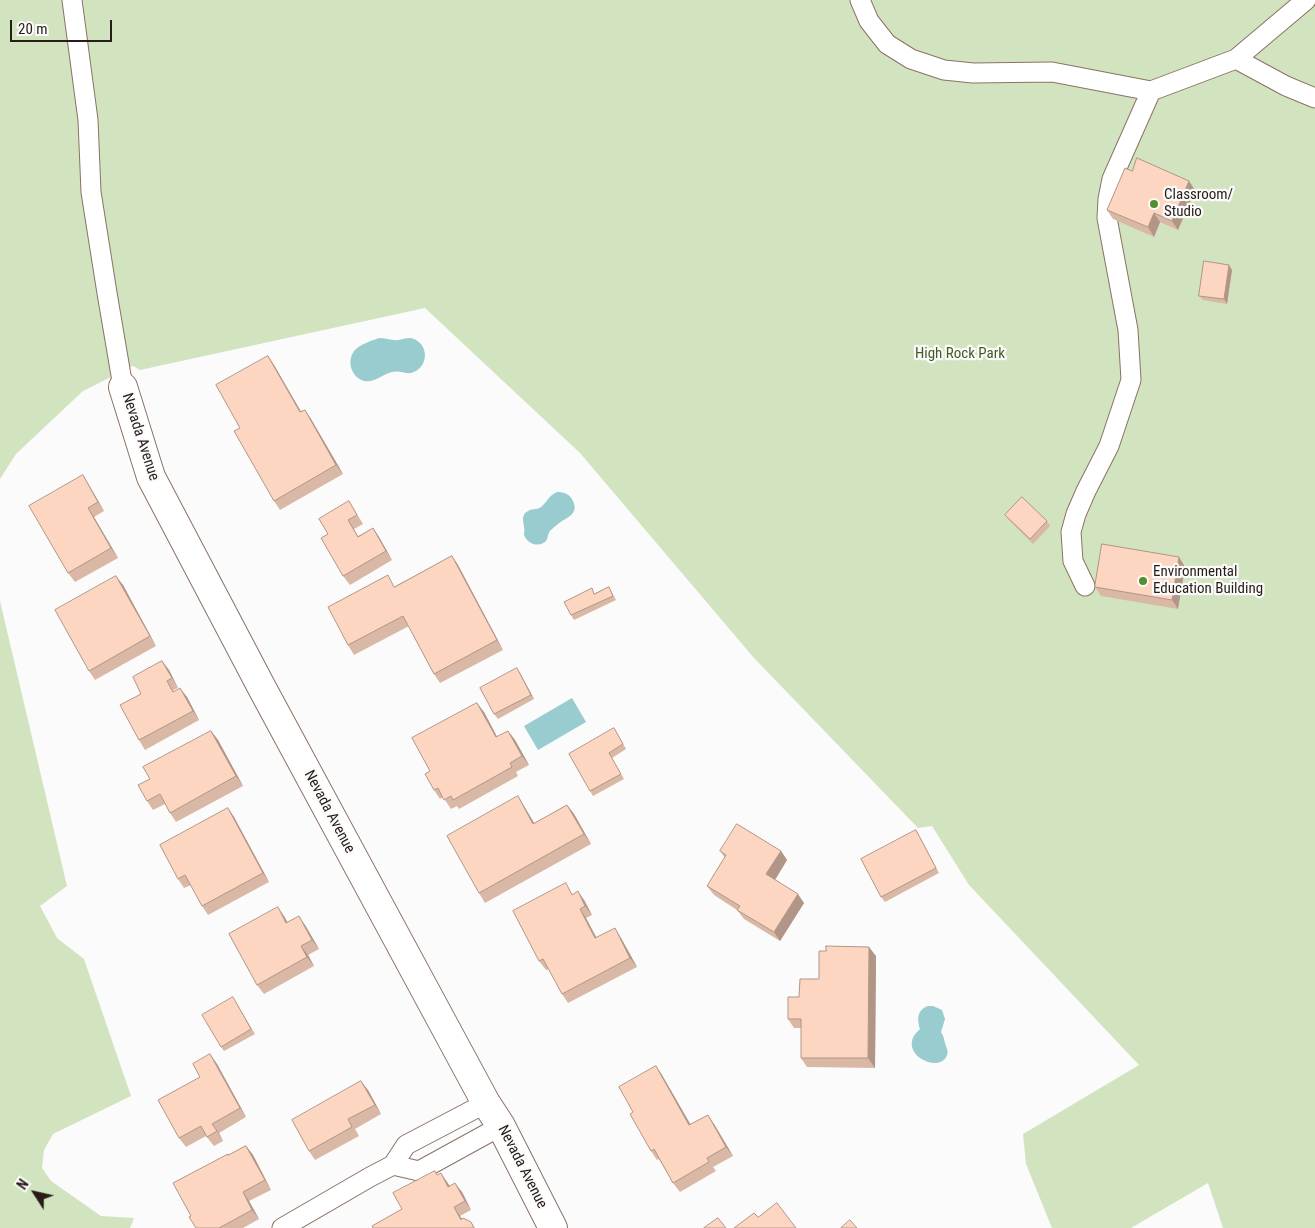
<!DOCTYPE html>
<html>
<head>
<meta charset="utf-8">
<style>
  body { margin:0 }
  #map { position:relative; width:1315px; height:1228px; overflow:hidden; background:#fbfbfb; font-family:"Roboto Condensed",sans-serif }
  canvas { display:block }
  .north { position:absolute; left:10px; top:1168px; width:50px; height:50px; -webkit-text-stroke:4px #fbfbfb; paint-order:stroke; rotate:305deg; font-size:14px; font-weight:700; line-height:20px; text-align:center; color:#271c17 }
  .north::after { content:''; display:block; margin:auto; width:18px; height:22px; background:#271c17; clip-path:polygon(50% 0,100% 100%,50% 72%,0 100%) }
  .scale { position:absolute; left:10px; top:20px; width:102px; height:22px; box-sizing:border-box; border:2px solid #271c17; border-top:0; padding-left:6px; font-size:15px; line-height:18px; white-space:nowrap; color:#271c17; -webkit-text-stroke:4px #fbfbfb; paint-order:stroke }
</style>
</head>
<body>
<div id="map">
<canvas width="1315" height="1228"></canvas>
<div class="north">N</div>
<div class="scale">20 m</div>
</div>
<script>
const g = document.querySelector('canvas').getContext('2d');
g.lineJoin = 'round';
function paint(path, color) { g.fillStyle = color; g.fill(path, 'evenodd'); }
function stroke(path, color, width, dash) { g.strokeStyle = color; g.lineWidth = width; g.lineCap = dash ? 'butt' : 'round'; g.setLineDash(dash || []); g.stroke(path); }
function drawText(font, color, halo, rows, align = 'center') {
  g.font = font + ' "Roboto Condensed",sans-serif'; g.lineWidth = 4.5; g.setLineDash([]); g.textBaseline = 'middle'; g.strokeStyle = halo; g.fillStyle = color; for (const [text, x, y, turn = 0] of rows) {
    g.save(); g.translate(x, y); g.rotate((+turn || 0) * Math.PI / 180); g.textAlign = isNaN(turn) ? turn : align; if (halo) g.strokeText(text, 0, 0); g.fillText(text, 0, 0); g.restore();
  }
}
const green = new Path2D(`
  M 0,0 L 1315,0 L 1315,1228 L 1223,1228 L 1208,1183 L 1131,1228 L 1052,1228 L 1026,1164 L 1023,1134 L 1139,1065 L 969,885 L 932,826 L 918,828 L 754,658 L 580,453 L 425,308 L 140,370 L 133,366 L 83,391 L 16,454 L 0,479 Z
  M 0,601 L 67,886 L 40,906 L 57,938 L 84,959 L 131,1096 L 53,1134 L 44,1150 L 42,1168 L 51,1181 L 101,1216 L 134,1218 L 130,1228 L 0,1228 Z`);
const water = new Path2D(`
  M 379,338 C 386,338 392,341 398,340 C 405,339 409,336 416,340 C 430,348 427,369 411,373 C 405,374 399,370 392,372 C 382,374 376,383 364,381 C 351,377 346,360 355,350 C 359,345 373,340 379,338 Z
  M 557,492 C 564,492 570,494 573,501 C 578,512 571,516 562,521 C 559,523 553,528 550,531 C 548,533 548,538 546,541 C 539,548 527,544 524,535 C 524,533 525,530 524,528 C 524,521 521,520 525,513 C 533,507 535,511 541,507 C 548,501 548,496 557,492 Z
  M 572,698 L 586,722 L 538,750 L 524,726 Z
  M 928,1006 L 933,1006 L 942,1010 L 945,1019 L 941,1032 C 944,1037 944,1039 945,1043 C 946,1047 949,1051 947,1055 C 940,1076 893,1052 920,1029 C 917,1019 917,1010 928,1006 Z`);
const lane = new Path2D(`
  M 72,0 L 88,120 L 91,192 L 107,293 L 123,387
  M 860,0 L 869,21 L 887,44 L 911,59 L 944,70 L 973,73 L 1052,72 L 1151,91 L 1236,59 L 1306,0
  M 1236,59 L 1286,86 L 1315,98
  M 1085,586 L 1073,561 L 1071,532 L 1076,514 L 1086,491 L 1109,446 L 1131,380 L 1128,330 L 1107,218 L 1108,199 L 1112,179 L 1151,91
  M 393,1165 L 406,1145 L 486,1103
  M 282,1228 L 370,1177 L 393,1165 L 419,1171 L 501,1126`);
const street = new Path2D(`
  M 123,387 L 151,477 L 262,688 L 486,1103 L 501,1126 L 553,1228`);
const wall = new Path2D(`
  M 1132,171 L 1195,190 L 1178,230 L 1160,222 L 1154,237 L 1113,219 L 1107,210 Z
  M 1232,270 L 1227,304 L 1203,300 L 1199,296 Z
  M 268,356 L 274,365 L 301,412 L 305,410 L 311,419 L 343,474 L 280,510 L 274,501 L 240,428 Z
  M 89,485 L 104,511 L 94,517 L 118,558 L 75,582 L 68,573 Z
  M 349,501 L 363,524 L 354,529 L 358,536 L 373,528 L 379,537 L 392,560 L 350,585 L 343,576 L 328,534 Z
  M 1005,515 L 1047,521 L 1050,526 L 1033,544 L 1008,519 Z
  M 452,556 L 458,565 L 503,650 L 440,683 L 434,674 L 409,626 L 354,655 L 348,645 L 395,586 Z
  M 1185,567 L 1178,609 L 1101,596 L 1095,587 Z
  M 123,585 L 156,646 L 95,680 L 89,671 Z
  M 609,587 L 616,600 L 574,620 L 571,615 L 595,593 Z
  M 162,661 L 169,670 L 178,688 L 173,690 L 174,691 L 187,697 L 199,720 L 145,750 L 139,740 L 141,694 Z
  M 520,673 L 534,699 L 498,719 L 494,714 Z
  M 484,712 L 497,737 L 508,731 L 515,740 L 529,765 L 516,772 L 518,776 L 459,809 L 457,806 L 451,809 L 443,797 L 440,799 L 434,790 L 430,771 Z
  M 211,731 L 218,740 L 243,786 L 176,822 L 170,813 L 165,804 L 153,810 L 147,801 L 150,779 Z
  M 617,733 L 626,749 L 612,758 L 624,779 L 593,796 L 590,791 Z
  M 518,796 L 524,806 L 534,823 L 567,805 L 574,814 L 591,844 L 485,903 L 479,893 Z
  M 228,808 L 234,817 L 269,882 L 208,915 L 202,906 L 191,885 L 184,888 L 178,879 Z
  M 916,830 L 939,873 L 885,902 L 881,897 Z
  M 720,851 L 781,851 L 787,860 L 775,880 L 804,903 L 780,941 L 744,919 L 737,910 L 714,895 L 707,886 L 725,858 Z
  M 573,894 L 584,900 L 592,915 L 586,918 L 596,938 L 621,938 L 637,967 L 568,1003 L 562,994 L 549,969 L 546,970 L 539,961 Z
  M 284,916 L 287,922 L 305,925 L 319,949 L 308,955 L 314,966 L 264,994 L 257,985 Z
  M 876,956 L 875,1068 L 807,1067 L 801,1058 L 801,1028 L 794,1028 L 788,1019 L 799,997 L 819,979 Z
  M 236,1002 L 255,1034 L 224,1051 L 221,1047 Z
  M 210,1054 L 217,1064 L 246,1117 L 219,1133 L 223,1141 L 214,1146 L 206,1136 L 186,1147 L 179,1138 L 200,1077 Z
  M 656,1066 L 662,1075 L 690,1124 L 714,1124 L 733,1156 L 713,1167 L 716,1171 L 680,1192 L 673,1183 L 659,1159 L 657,1160 L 651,1151 L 633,1112 Z
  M 368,1090 L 381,1114 L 355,1129 L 359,1136 L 315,1160 L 309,1151 Z
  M 246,1146 L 253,1155 L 271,1190 L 249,1201 L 259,1219 L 243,1228 L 196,1228 L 191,1216 L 228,1155 Z
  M 435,1171 L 437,1175 L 447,1182 L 450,1186 L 462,1192 L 471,1210 L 460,1216 L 462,1219 L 471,1222 L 475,1228 L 373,1228 L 402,1209 Z`);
const shadedWall = new Path2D(`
  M 1189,181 L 1195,190 L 1178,230 L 1172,221 Z
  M 1154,213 L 1160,222 L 1154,237 L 1148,227 Z
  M 1229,265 L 1232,270 L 1227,304 L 1224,299 Z
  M 268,356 L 274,365 L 307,422 L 300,412 Z
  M 305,410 L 311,419 L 343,474 L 336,465 Z
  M 83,475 L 89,485 L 104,511 L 98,502 Z
  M 88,508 L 94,517 L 118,558 L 111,548 Z
  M 373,528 L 379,537 L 392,560 L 386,551 Z
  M 452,556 L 458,565 L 503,650 L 497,640 Z
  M 1179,557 L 1185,567 L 1178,609 L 1172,600 Z
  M 116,576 L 123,585 L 156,646 L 150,636 Z
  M 162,661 L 169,670 L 178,688 L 172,678 Z
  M 517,668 L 520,673 L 534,699 L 531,695 Z
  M 180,688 L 187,697 L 199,720 L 193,711 Z
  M 477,703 L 484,712 L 502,746 L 496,737 Z
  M 211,731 L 218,740 L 243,786 L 236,776 Z
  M 508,731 L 515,740 L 529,765 L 522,756 Z
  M 518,796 L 524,806 L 540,833 L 533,824 Z
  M 567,805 L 574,814 L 591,844 L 584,834 Z
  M 228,808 L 234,817 L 269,882 L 263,873 Z
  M 781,851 L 787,860 L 773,883 L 766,874 Z
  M 578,891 L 584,900 L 592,915 L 585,906 Z
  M 798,894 L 804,903 L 780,941 L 774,932 Z
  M 278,907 L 284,916 L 293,932 L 286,923 Z
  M 580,909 L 586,918 L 602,948 L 595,938 Z
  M 299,916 L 305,925 L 319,949 L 312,940 Z
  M 615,928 L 621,938 L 637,967 L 630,958 Z
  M 301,946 L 308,955 L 314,966 L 307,957 Z
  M 869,947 L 876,956 L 875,1068 L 868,1058 Z
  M 210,1054 L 217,1064 L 246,1117 L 240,1108 Z
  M 656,1066 L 662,1075 L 696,1134 L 689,1125 Z
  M 361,1081 L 368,1090 L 381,1114 L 375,1105 Z
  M 708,1115 L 714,1124 L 733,1156 L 726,1147 Z
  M 212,1124 L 219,1133 L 223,1141 L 217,1131 Z
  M 246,1146 L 253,1155 L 271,1190 L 265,1180 Z
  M 441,1173 L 447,1182 L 455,1196 L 448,1187 Z
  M 455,1183 L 462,1192 L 471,1210 L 465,1201 Z
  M 243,1192 L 249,1201 L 259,1219 L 252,1210 Z
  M 454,1207 L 460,1216 L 467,1228 L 461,1220 Z`);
const building = new Path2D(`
  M 1137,158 L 1189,181 L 1172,221 L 1154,213 L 1148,227 L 1107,210 L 1125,168 L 1132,171 Z
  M 1204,261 L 1229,265 L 1224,299 L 1199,296 Z
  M 268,356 L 300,412 L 305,410 L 336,465 L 274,501 L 234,431 L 240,428 L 216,385 Z
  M 83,475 L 98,502 L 88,508 L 111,548 L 68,573 L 29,506 Z
  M 1022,497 L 1047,521 L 1030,539 L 1005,515 Z
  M 349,501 L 357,515 L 348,520 L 358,537 L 373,528 L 386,551 L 343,576 L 321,538 L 328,534 L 319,519 Z
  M 1102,544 L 1179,557 L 1172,600 L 1095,587 Z
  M 452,556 L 497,640 L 434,674 L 403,616 L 348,645 L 328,607 L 388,575 L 394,587 Z
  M 116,576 L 150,636 L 89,671 L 55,610 Z
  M 609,587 L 613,596 L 571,615 L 564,602 L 592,588 L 594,594 Z
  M 162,661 L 172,678 L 167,681 L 173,692 L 180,688 L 193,711 L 139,740 L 120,705 L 141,694 L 133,677 Z
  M 517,668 L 531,695 L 494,714 L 480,688 Z
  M 477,703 L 496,737 L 508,731 L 522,756 L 510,763 L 512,767 L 453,800 L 451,796 L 444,800 L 438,788 L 434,790 L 425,774 L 430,771 L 412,738 Z
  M 614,728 L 623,744 L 609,753 L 621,774 L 590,791 L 569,754 Z
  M 211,731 L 236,776 L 170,813 L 160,794 L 147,801 L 138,785 L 150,779 L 143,767 Z
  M 518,796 L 533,824 L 567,805 L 584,834 L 479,893 L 447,836 Z
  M 228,808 L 263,873 L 202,906 L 185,875 L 178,879 L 160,845 Z
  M 737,824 L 781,851 L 766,874 L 798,894 L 774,932 L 737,910 L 740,906 L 707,886 L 726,855 L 720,851 Z
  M 916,830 L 936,868 L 881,897 L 861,859 Z
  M 566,883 L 572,895 L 578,891 L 585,906 L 580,909 L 595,938 L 615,928 L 630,958 L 562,994 L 543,959 L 539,961 L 513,911 Z
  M 278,907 L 286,923 L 299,916 L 312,940 L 301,946 L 307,957 L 257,985 L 229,934 Z
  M 826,946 L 869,947 L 868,1058 L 801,1058 L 801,1019 L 788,1019 L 788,997 L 799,997 L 800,979 L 819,979 L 819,951 L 826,951 Z
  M 233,997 L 251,1029 L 221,1047 L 202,1015 Z
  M 210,1054 L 240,1108 L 212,1124 L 217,1131 L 207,1137 L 201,1126 L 179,1138 L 158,1100 L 200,1077 L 193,1064 Z
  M 656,1066 L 689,1125 L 708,1115 L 726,1147 L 707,1158 L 709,1162 L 673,1183 L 654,1149 L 651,1151 L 630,1114 L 633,1112 L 619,1087 Z
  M 361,1081 L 375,1105 L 348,1119 L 352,1127 L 309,1151 L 292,1120 Z
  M 246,1146 L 265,1180 L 243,1192 L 252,1210 L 219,1228 L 196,1228 L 189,1217 L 191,1216 L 173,1183 L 228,1154 L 228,1155 Z
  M 435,1171 L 437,1175 L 441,1173 L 448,1187 L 455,1183 L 465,1201 L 454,1207 L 461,1220 L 463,1218 L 471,1222 L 474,1228 L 373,1228 L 372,1226 L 402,1209 L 393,1193 Z
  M 777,1203 L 796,1228 L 734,1228 L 754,1213 L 758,1217 Z
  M 718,1218 L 726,1228 L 704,1228 Z
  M 850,1220 L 857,1228 L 841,1228 Z`);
const markers = [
  [1154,204,5,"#528f2f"],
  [1143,581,5,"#528f2f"]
];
const poiNames = [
  ["Classroom/",1164,195],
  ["Studio",1164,212],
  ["Environmental",1153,572],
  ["Education Building",1153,589]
];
const parkNames = [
  ["High Rock Park",960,354]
];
const streetNames = [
  ["Nevada Avenue",140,437,72],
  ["Nevada Avenue",329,812,62],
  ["Nevada Avenue",522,1167,63]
];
paint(green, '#d2e4bf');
paint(water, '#99ccce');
stroke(lane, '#8b7264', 21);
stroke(street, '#8b7264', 30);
stroke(lane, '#fff', 19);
stroke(street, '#fff', 28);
paint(wall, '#dab8a6');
paint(shadedWall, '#b19687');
paint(building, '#fdd6c1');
stroke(building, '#b19687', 1);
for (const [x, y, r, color] of markers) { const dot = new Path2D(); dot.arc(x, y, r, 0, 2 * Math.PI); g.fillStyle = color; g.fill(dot); stroke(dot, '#fbfbfb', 2); }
drawText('15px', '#271c17', '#fbfbfb', poiNames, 'left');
drawText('15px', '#445b26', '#fbfbfb', parkNames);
drawText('15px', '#271c17', '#fbfbfb', streetNames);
</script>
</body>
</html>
